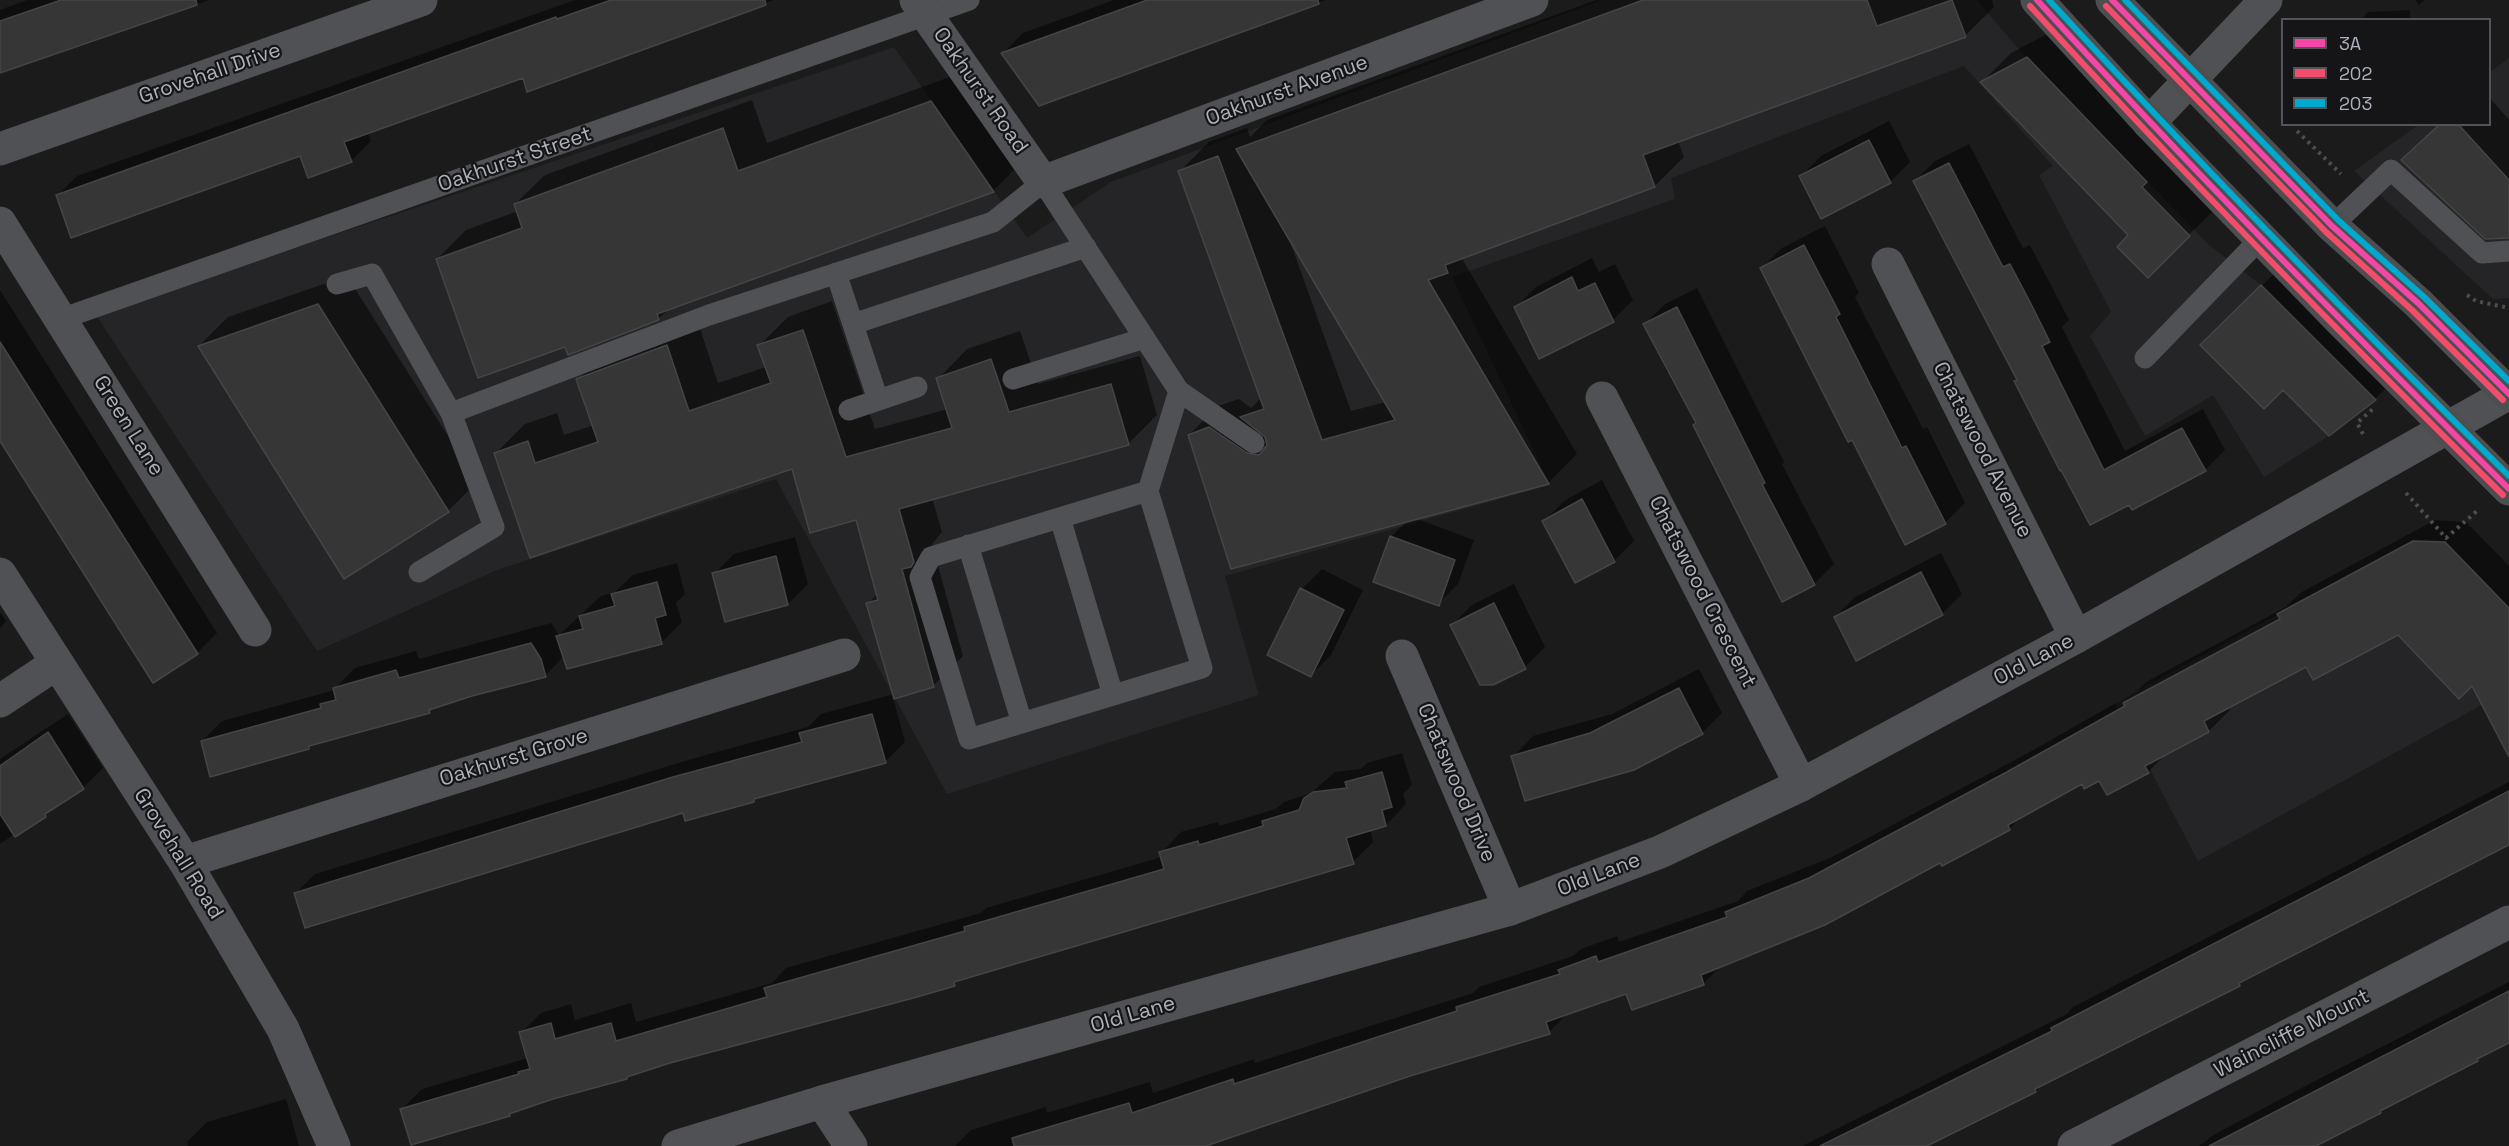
<!DOCTYPE html>
<html>
<head>
<meta charset="utf-8">
<style>
  body { margin:0 }
  #map { position:relative; width:2509px; height:1146px; overflow:hidden; background:#1b1b1b; font-family:"Space Grotesk",sans-serif }
  canvas { display:block }
  .legend { position:absolute; left:2281px; top:18px; width:210px; height:108px; box-sizing:border-box; background:#151517; border:2px solid #525459; margin:0; padding:8px 10px; list-style:none; font-size:18px; color:#aeb2bb }
  .legend li { display:flex; align-items:center; gap:12px; height:30px }
  .legend b { width:30px; border:2px solid #525459 }
</style>
</head>
<body>
<div id="map">
<canvas width="2509" height="1146"></canvas>
<ul class="legend">
<li><b style="height:8px;background:#f346a5"></b>3A</li>
<li><b style="height:8px;background:#f44d6c"></b>202</li>
<li><b style="height:8px;background:#00a9ce"></b>203</li>
</ul>
</div>
<script>
const g = document.querySelector('canvas').getContext('2d');
g.lineJoin = 'round';
function paint(path, color) { g.fillStyle = color; g.fill(path, 'evenodd'); }
function stroke(path, color, width, dash) { g.strokeStyle = color; g.lineWidth = width; g.lineCap = dash ? 'butt' : 'round'; g.setLineDash(dash || []); g.stroke(path); }
function drawText(font, color, halo, rows, align = 'center') {
  g.font = font + ' "Space Grotesk",sans-serif'; g.lineWidth = 4.5; g.setLineDash([]); g.textBaseline = 'middle'; g.strokeStyle = halo; g.fillStyle = color; for (const [text, x, y, turn = 0] of rows) {
    g.save(); g.translate(x, y); g.rotate((+turn || 0) * Math.PI / 180); g.textAlign = isNaN(turn) ? turn : align; if (halo) g.strokeText(text, 0, 0); g.fillText(text, 0, 0); g.restore();
  }
}
const built = new Path2D(`
  M 1602,0 L 1977,0 L 2016,46 L 2208,244 L 2261,285 L 2376,400 L 2329,436 L 2264,477 L 2213,395 L 2145,436 L 2090,336 L 2111,312 L 2039,175 L 2053,166 L 1964,66 L 1671,178 L 1675,199 L 1452,277 L 1550,485 L 1225,576 L 1259,695 L 947,794 L 776,479 L 497,570 L 317,651 L 96,315 L 894,47 L 1027,238 L 1111,182 Z
  M 2509,58 L 2509,298 L 2493,299 L 2354,171 L 2418,125 L 2490,124 L 2490,72 Z
  M 2413,541 L 2445,542 L 2509,608 L 2509,690 L 2198,861 L 2115,703 Z`);
const shadow = new Path2D(`
  M 27,0 L 209,0 L 0,72 L 0,10 Z
  M 575,0 L 774,0 L 528,90 L 524,76 L 368,132 L 371,141 L 351,161 L 301,154 L 57,196 L 77,176 Z
  M 1114,0 L 1326,0 L 1040,104 L 1003,53 L 1023,33 Z
  M 1596,0 L 1992,0 L 1994,7 L 1965,36 L 1678,141 L 1684,157 L 1655,186 L 1461,257 L 1577,454 L 1548,483 L 1415,518 L 1474,540 L 1458,584 L 1438,604 L 1391,537 L 1408,520 L 1189,435 L 1218,406 L 1239,399 L 1251,408 L 1262,397 L 1180,171 L 1209,142 L 1247,128 L 1250,137 L 1267,120 ZM 1287,233 L 1386,402 L 1351,411 Z
  M 2415,0 L 2425,0 L 2419,5 Z
  M 2410,10 L 2410,20 L 2361,20 L 2368,12 Z
  M 2057,29 L 2218,206 L 2148,275 L 2130,235 L 1982,82 L 2011,53 Z
  M 961,73 L 1022,162 L 993,191 L 670,308 L 658,319 L 566,345 L 437,259 L 466,230 L 518,211 L 515,204 L 545,175 L 752,100 L 767,143 Z
  M 2490,98 L 2509,120 L 2509,237 L 2440,124 L 2490,124 Z
  M 1889,121 L 1910,162 L 1890,182 L 1801,176 L 1821,156 Z
  M 1969,144 L 2023,248 L 2030,245 L 2069,320 L 2062,327 L 2125,451 L 2203,409 L 2225,450 L 2205,470 L 2132,508 L 2018,379 L 1915,181 L 1935,161 Z
  M 1825,226 L 1859,293 L 1855,297 L 1923,429 L 1927,427 L 1965,503 L 1945,523 L 1852,438 L 1762,268 L 1782,248 Z
  M 2291,257 L 2404,370 L 2375,399 L 2283,388 L 2202,345 Z
  M 1592,258 L 1599,272 L 1615,264 L 1633,300 L 1613,320 L 1516,307 L 1536,287 Z
  M 347,276 L 477,482 L 448,511 L 199,346 L 228,317 Z
  M 1697,288 L 1784,462 L 1782,464 L 1834,564 L 1814,584 L 1645,324 L 1665,304 Z
  M 0,290 L 217,633 L 197,653 L 154,681 L 0,438 Z
  M 832,301 L 875,429 L 948,409 L 938,379 L 967,349 L 1020,331 L 1038,384 L 1140,356 L 1157,415 L 1128,444 L 932,498 L 942,532 L 932,544 L 963,656 L 933,686 L 893,697 L 905,742 L 885,762 L 758,796 L 754,801 L 684,811 L 295,894 L 315,874 L 695,758 L 808,727 L 821,714 L 894,694 L 868,604 L 878,593 L 857,518 L 793,467 L 531,556 L 496,453 L 525,424 L 557,413 L 564,435 L 594,425 L 578,380 L 607,350 L 696,316 L 718,383 L 766,367 L 759,346 L 788,317 Z
  M 1602,480 L 1634,541 L 1614,561 L 1544,521 L 1564,501 Z
  M 2435,520 L 2466,522 L 2509,566 L 2509,754 L 2473,684 L 2398,633 L 2306,665 L 2228,707 L 2230,710 L 2209,731 L 2166,754 L 2148,772 L 2082,782 L 2023,815 L 2010,828 L 1942,864 L 1941,861 L 1722,965 L 1703,984 L 1627,992 L 1569,1012 L 1549,1032 L 1410,1075 L 1201,1146 L 955,1146 L 971,1130 L 1046,1107 L 1047,1113 L 1150,1082 L 1153,1093 L 1254,1059 L 1255,1063 L 1473,993 L 1479,987 L 1573,956 L 1581,949 L 1617,936 L 1619,942 L 1738,901 L 1747,891 L 1832,857 L 2028,753 L 2137,691 L 2146,682 L 2286,607 L 2300,593 Z
  M 795,537 L 808,584 L 788,604 L 726,620 L 714,574 L 734,554 Z
  M 1941,553 L 1962,594 L 1942,614 L 1835,617 L 1855,597 Z
  M 677,563 L 685,594 L 676,603 L 682,622 L 662,642 L 568,667 L 564,656 L 545,676 L 434,706 L 429,711 L 313,743 L 309,748 L 202,741 L 222,721 L 335,690 L 335,688 L 355,668 L 416,651 L 419,659 L 551,623 L 559,635 L 601,596 L 615,592 L 633,575 Z
  M 1322,569 L 1363,590 L 1331,655 L 1311,675 L 1302,589 Z
  M 1514,584 L 1545,647 L 1525,667 L 1452,625 L 1472,605 Z
  M 0,612 L 6,621 L 0,628 Z
  M 1699,669 L 1722,713 L 1702,733 L 1513,757 L 1533,736 L 1612,714 Z
  M 68,714 L 103,768 L 83,788 L 0,844 L 0,759 Z
  M 1402,753 L 1412,785 L 1403,794 L 1406,804 L 1386,825 L 1370,829 L 1373,842 L 1353,862 L 960,979 L 954,985 L 670,1062 L 627,1078 L 513,1111 L 509,1114 L 402,1109 L 422,1089 L 528,1058 L 521,1033 L 541,1013 L 571,1004 L 575,1020 L 631,1003 L 636,1022 L 772,983 L 786,968 L 981,913 L 986,908 L 1162,857 L 1161,853 L 1181,832 L 1218,822 L 1219,826 L 1276,809 L 1284,802 L 1311,793 L 1335,772 L 1361,769 L 1367,763 Z
  M 2509,782 L 2509,843 L 2042,1084 L 2036,1091 L 1924,1146 L 1802,1146 L 2067,1014 L 2073,1007 Z
  M 2509,982 L 2509,1041 L 2380,1112 L 2312,1146 L 2199,1146 L 2215,1134 L 2313,1082 Z
  M 286,1099 L 299,1146 L 188,1146 L 187,1142 L 207,1122 Z`);
const building = new Path2D(`
  M 61,0 L 196,0 L 197,5 L 0,73 L 0,21 Z
  M 611,0 L 765,0 L 766,5 L 527,92 L 523,78 L 344,142 L 352,162 L 308,178 L 300,156 L 71,238 L 56,195 L 556,17 L 557,19 Z
  M 1147,0 L 1318,0 L 1319,4 L 1039,106 L 1001,53 Z
  M 1643,0 L 1867,0 L 1877,26 L 1952,0 L 1966,37 L 1643,155 L 1655,187 L 1445,265 L 1448,273 L 1428,280 L 1549,484 L 1231,569 L 1188,435 L 1209,427 L 1247,453 L 1259,455 L 1267,445 L 1265,437 L 1240,417 L 1264,409 L 1178,171 L 1218,156 L 1322,440 L 1395,420 L 1236,149 Z
  M 2027,57 L 2147,182 L 2142,187 L 2190,236 L 2148,278 L 2117,247 L 2128,235 L 1980,82 Z
  M 931,101 L 994,192 L 657,314 L 659,320 L 568,355 L 565,347 L 478,378 L 436,259 L 522,228 L 514,204 L 723,128 L 738,171 Z
  M 2440,124 L 2458,124 L 2509,180 L 2509,238 L 2485,239 L 2401,160 Z
  M 1869,140 L 1891,183 L 1821,219 L 1799,176 Z
  M 1949,163 L 2003,267 L 2010,264 L 2030,302 L 2050,342 L 2042,346 L 2104,470 L 2182,428 L 2206,471 L 2132,510 L 2129,505 L 2090,525 L 2061,470 L 2060,471 L 2014,381 L 2017,380 L 1913,181 Z
  M 1804,245 L 1840,314 L 1836,317 L 1902,448 L 1906,446 L 1946,524 L 1905,545 L 1852,440 L 1848,442 L 1760,268 Z
  M 1572,277 L 1578,291 L 1595,283 L 1614,322 L 1539,359 L 1514,307 Z
  M 2261,285 L 2376,400 L 2329,436 L 2283,390 L 2264,409 L 2200,345 Z
  M 318,304 L 449,512 L 344,579 L 198,346 Z
  M 1677,307 L 1765,483 L 1762,484 L 1815,585 L 1782,602 L 1693,425 L 1696,423 L 1643,324 Z
  M 803,330 L 846,457 L 952,428 L 936,378 L 991,359 L 1009,412 L 1111,384 L 1129,445 L 899,509 L 914,562 L 911,567 L 902,569 L 934,687 L 894,699 L 866,603 L 878,600 L 856,520 L 810,533 L 792,469 L 530,558 L 494,453 L 528,441 L 535,463 L 598,442 L 576,379 L 667,345 L 689,411 L 771,383 L 757,345 Z
  M 0,342 L 198,654 L 153,683 L 0,441 Z
  M 1582,499 L 1615,562 L 1575,583 L 1542,521 Z
  M 1390,536 L 1455,560 L 1439,606 L 1373,582 Z
  M 2413,541 L 2445,542 L 2509,608 L 2509,757 L 2472,686 L 2459,699 L 2398,635 L 2313,680 L 2306,667 L 2204,721 L 2209,732 L 2145,766 L 2149,773 L 2107,795 L 2099,781 L 2084,789 L 2082,784 L 2008,825 L 2010,830 L 1942,866 L 1940,863 L 1825,925 L 1701,975 L 1704,985 L 1632,1010 L 1626,994 L 1546,1022 L 1550,1034 L 1410,1076 L 1206,1146 L 1014,1146 L 1012,1138 L 1129,1103 L 1132,1113 L 1233,1079 L 1234,1084 L 1457,1011 L 1456,1007 L 1560,974 L 1558,970 L 1596,956 L 1598,962 L 1727,917 L 1725,912 L 1809,878 L 2005,773 L 2125,706 L 2123,703 L 2280,619 L 2277,614 Z
  M 776,556 L 788,605 L 725,622 L 712,573 Z
  M 1921,572 L 1943,615 L 1856,661 L 1834,617 Z
  M 657,582 L 666,615 L 655,618 L 662,644 L 567,669 L 556,636 L 583,629 L 579,616 L 615,606 L 611,594 Z
  M 1300,588 L 1344,610 L 1311,677 L 1267,655 Z
  M 1494,603 L 1526,669 L 1493,685 L 1480,685 L 1450,625 Z
  M 531,643 L 541,659 L 546,677 L 472,696 L 429,710 L 430,713 L 309,746 L 309,749 L 210,777 L 201,741 L 321,708 L 320,704 L 336,700 L 333,688 L 396,670 L 399,678 Z
  M 1679,688 L 1703,734 L 1634,770 L 1525,801 L 1511,756 L 1590,733 Z
  M 872,714 L 886,763 L 754,799 L 754,802 L 685,821 L 683,813 L 305,928 L 294,893 L 673,777 L 802,742 L 799,733 Z
  M 48,732 L 84,789 L 45,814 L 46,817 L 15,837 L 0,814 L 0,766 Z
  M 1382,772 L 1392,807 L 1382,810 L 1386,826 L 1346,838 L 1354,864 L 954,982 L 955,986 L 917,997 L 670,1063 L 627,1077 L 627,1079 L 553,1099 L 509,1114 L 510,1116 L 411,1145 L 400,1109 L 519,1074 L 518,1072 L 530,1069 L 519,1032 L 551,1023 L 555,1039 L 611,1023 L 616,1041 L 767,997 L 764,988 L 965,931 L 964,927 L 1164,869 L 1159,852 L 1198,841 L 1199,845 L 1263,826 L 1262,821 L 1299,810 L 1304,798 L 1313,792 L 1347,788 L 1345,782 Z
  M 2509,791 L 2509,845 L 2239,983 L 2240,986 L 2035,1089 L 2036,1092 L 1927,1146 L 1820,1146 L 2052,1031 L 2051,1028 Z
  M 2509,991 L 2509,1043 L 2477,1059 L 2478,1061 L 2380,1111 L 2381,1113 L 2371,1118 L 2316,1146 L 2209,1146 Z`);
const path = new Path2D(`
  M 2297,131 L 2341,174
  M 2467,295 L 2476,301 L 2509,308
  M 2363,434 L 2357,423 L 2375,407
  M 2406,493 L 2446,538 L 2477,511`);
const service = new Path2D(`
  M 2332,226 L 2391,170 L 2482,253 L 2509,251
  M 836,273 L 878,400
  M 337,284 L 372,274 L 451,413 L 709,315 L 993,222 L 1043,182 L 1179,391 L 1148,491
  M 61,319 L 969,0
  M 853,324 L 1086,247
  M 2145,358 L 2261,238
  M 1013,379 L 1145,338
  M 1179,391 L 1254,443
  M 849,410 L 917,387
  M 1148,491 L 1202,668 L 969,739 L 920,577 L 931,557 Z
  M 1060,518 L 1113,695
  M 968,545 L 1022,723
  M 419,572 L 494,527 L 451,413`);
const minor = new Path2D(`
  M 916,0 L 1043,182 L 1532,0
  M 2149,123 L 2266,0
  M 0,149 L 421,0
  M 0,223 L 255,630
  M 1888,264 L 2076,637
  M 1602,398 L 1801,785
  M 0,574 L 185,862 L 283,1029 L 334,1146
  M 1402,656 L 1510,909
  M 0,701 L 57,663
  M 185,862 L 844,655
  M 822,1102 L 851,1146
  M 2074,1146 L 2509,922`);
const tertiary = new Path2D(`
  M 678,1146 L 822,1102 L 1510,909 L 1660,852 L 1801,785 L 2076,637 L 2509,393`);
const primary = new Path2D(`
  M 2037,0 L 2149,123 L 2339,319 L 2509,489
  M 2112,0 L 2332,226 L 2418,303 L 2509,394`);
const bus1 = new Path2D(`
  M 2037,0 C 2190,168 2349,329 2509,489
  M 2112,0 L 2332,226 L 2418,303 L 2509,394`);
const bus2 = new Path2D(`
  M 2030,6 C 2183,174 2342,335 2503,495
  M 2106,6 L 2326,232 L 2412,310 L 2503,400`);
const bus3 = new Path2D(`
  M 2049,0 C 2198,163 2353,320 2509,476
  M 2125,0 L 2338,220 L 2424,297 L 2509,381`);
const streetNames = [
  ["Grovehall Drive",210,74,-19],
  ["Oakhurst Road",980,91,55],
  ["Oakhurst Avenue",1287,91,-20],
  ["Oakhurst Street",515,160,-19],
  ["Green Lane",128,426,58],
  ["Chatswood Avenue",1982,450,63],
  ["Chatswood Crescent",1702,592,63],
  ["Old Lane",2034,660,-28],
  ["Oakhurst Grove",514,758,-17],
  ["Chatswood Drive",1456,783,67],
  ["Grovehall Road",178,854,58],
  ["Old Lane",1599,875,-21],
  ["Old Lane",1133,1015,-16],
  ["Waincliffe Mount",2292,1034,-27]
];
paint(built, '#252527');
paint(shadow, '#0007');
paint(building, '#363636');
stroke(building, '#444547', 1.5);
stroke(path, '#4b4d4f', 4, [3, 4.5]);
stroke(service, '#505154', 21);
stroke(minor, '#505154', 33);
stroke(tertiary, '#505154', 33);
stroke(primary, '#4d4e50', 33);
stroke(bus1, '#f346a5', 6);
stroke(bus2, '#f44d6c', 6);
stroke(bus3, '#00a9ce', 6);
drawText('21px', '#aeb2bb', '#151517', streetNames);
</script>
</body>
</html>
